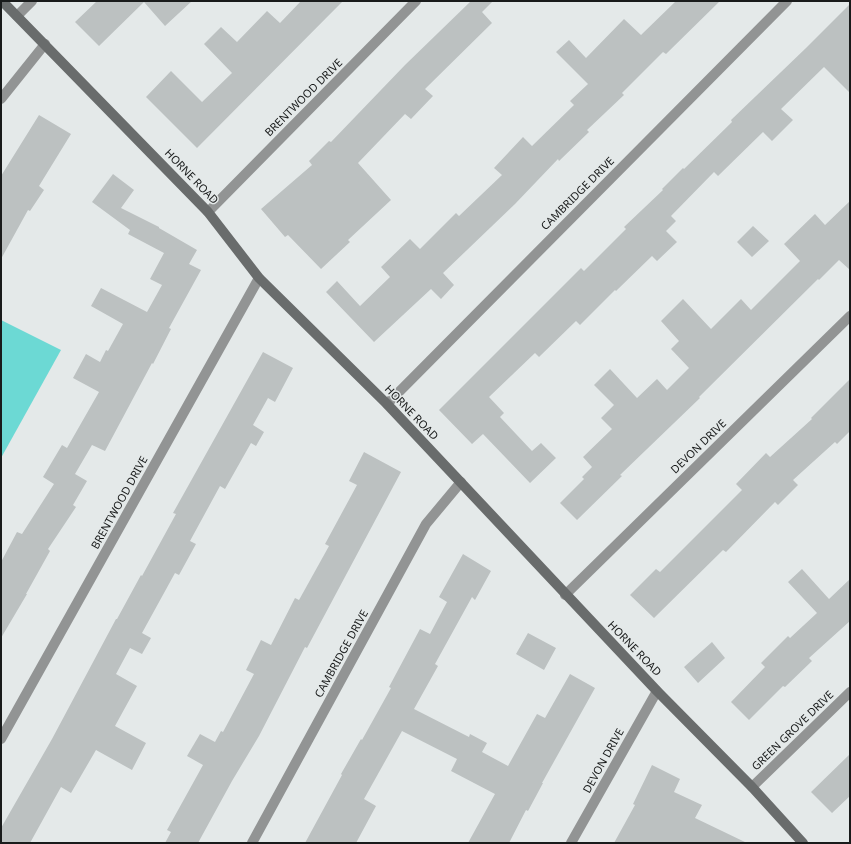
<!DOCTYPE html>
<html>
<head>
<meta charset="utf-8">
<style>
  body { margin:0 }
  #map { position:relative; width:851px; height:844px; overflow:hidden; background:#e4e9e9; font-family:"Noto Sans",sans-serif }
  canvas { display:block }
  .frame { position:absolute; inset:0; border:2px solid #191b1b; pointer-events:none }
</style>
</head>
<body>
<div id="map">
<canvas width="851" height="844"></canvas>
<div class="frame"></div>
</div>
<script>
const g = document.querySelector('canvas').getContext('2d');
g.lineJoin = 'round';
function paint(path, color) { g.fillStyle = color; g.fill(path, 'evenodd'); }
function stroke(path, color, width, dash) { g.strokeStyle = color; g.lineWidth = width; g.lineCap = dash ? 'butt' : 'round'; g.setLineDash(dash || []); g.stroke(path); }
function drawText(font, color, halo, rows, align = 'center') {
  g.font = font + ' "Noto Sans",sans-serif'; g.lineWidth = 3; g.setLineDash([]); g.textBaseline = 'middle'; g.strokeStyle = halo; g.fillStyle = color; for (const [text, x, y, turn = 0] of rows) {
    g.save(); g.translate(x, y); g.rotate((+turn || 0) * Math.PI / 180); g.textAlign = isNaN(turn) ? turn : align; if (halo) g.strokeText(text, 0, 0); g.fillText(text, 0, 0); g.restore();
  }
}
const green = new Path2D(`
  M 1,320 L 61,350 L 1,458 Z`);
const building = new Path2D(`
  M 97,1 L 192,1 L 165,26 L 144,2 L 99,46 L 75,22 Z
  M 301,1 L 343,1 L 197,148 L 146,97 L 171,71 L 202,102 L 232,73 L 204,44 L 221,27 L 237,42 L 267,11 L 280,23 Z
  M 471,1 L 493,1 L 482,12 L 492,23 L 425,89 L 433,96 L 411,119 L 405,114 L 358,163 L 391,200 L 348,240 L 350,242 L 321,269 L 288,235 L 285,237 L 261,209 L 312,165 L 309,161 L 329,141 L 331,142 L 405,65 Z
  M 676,1 L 720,1 L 666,54 L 663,52 L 622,93 L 624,95 L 587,130 L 589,132 L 559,161 L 558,159 L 515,204 L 443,273 L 454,285 L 441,299 L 431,289 L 374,342 L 326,292 L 337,281 L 360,306 L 390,277 L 381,267 L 410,239 L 420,249 L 456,213 L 459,216 L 502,175 L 494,168 L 523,137 L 532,146 L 574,105 L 570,101 L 588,84 L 556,52 L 569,40 L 586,58 L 624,19 L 641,35 Z
  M 850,4 L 850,93 L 824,67 L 781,109 L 793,120 L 772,141 L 763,132 L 718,176 L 714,172 L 671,216 L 676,221 L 666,231 L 677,242 L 657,261 L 652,256 L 616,291 L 615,290 L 580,325 L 576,321 L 539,357 L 535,353 L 489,397 L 504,413 L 500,417 L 532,451 L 541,443 L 556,458 L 530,483 L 483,434 L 472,444 L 439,410 L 581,268 L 584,271 L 626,229 L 624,227 L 663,190 L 662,189 L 683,168 L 684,169 L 732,122 L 731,120 L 806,48 Z
  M 39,115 L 71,134 L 39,186 L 44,190 L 30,211 L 28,210 L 1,259 L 1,176 Z
  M 113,174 L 134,190 L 121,208 L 159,227 L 159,228 L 197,250 L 189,264 L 201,270 L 169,328 L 171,329 L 153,364 L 152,363 L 105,451 L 92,445 L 75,474 L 87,481 L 73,505 L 76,507 L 48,549 L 50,551 L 26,594 L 27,594 L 1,638 L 1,562 L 17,532 L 22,534 L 54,484 L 43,477 L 62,445 L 67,448 L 99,392 L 73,378 L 86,354 L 100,362 L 106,350 L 108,351 L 123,324 L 91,306 L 101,288 L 147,312 L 162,285 L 150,279 L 164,253 L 128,234 L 130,230 L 92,202 Z
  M 850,201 L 850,270 L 839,260 L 819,280 L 818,279 L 699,397 L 700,398 L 620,475 L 622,476 L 577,520 L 560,503 L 584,479 L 582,477 L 592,467 L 583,457 L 612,429 L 601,418 L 614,405 L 594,385 L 610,369 L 637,398 L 657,379 L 667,390 L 689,368 L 671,349 L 679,341 L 661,321 L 683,299 L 711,329 L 741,299 L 751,310 L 800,261 L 784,244 L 815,214 L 825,225 Z
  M 753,226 L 769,241 L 752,257 L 737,242 Z
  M 263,352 L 293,368 L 275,402 L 268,398 L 253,425 L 264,432 L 256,446 L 251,443 L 225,489 L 220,486 L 190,541 L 196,544 L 179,575 L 175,573 L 142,633 L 151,638 L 142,654 L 130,648 L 116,674 L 137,686 L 115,726 L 146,743 L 132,770 L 96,750 L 71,793 L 61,787 L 30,843 L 1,843 L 1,828 L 52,739 L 116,619 L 117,619 L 141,575 L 142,576 L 176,514 L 173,513 Z
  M 850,379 L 850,431 L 837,444 L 835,442 L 793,480 L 798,485 L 778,505 L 775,502 L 726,552 L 723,550 L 654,618 L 630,595 L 656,569 L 660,572 L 742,490 L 736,484 L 766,453 L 770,457 L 812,419 L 811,418 Z
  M 364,452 L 401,472 L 307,648 L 305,647 L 259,736 L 232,781 L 198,843 L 165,843 L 171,832 L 167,830 L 203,765 L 187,756 L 200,734 L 215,742 L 221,731 L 223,732 L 254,674 L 246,670 L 261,640 L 271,645 L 295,598 L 299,600 L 329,546 L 325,544 L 357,485 L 349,481 Z
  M 463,554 L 491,571 L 475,600 L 472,597 L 435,664 L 438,666 L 414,709 L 469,737 L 470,734 L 487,743 L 482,752 L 508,766 L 537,714 L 545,718 L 570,674 L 595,688 L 542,783 L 543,783 L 528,811 L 526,810 L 509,843 L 468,843 L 495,794 L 451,771 L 457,759 L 402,731 L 364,799 L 376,806 L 356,843 L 305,843 L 342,775 L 341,774 L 361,739 L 362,740 L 391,688 L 389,687 L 420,629 L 430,634 L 447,602 L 439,597 Z
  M 802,569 L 829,599 L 850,579 L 850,621 L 809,658 L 812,661 L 785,687 L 783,686 L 749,720 L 731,702 L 765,667 L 761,663 L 788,636 L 790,638 L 817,613 L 788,582 Z
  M 528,633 L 556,648 L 544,670 L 516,654 Z
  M 712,642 L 725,658 L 698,683 L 684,667 Z
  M 850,754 L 850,796 L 832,813 L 811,792 Z
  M 652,765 L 680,779 L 674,792 L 702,805 L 695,818 L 747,843 L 614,843 L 635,805 L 633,804 Z`);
const minor = new Path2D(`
  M 17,16 L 32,1
  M 1,99 L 45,44
  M 208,212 L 416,1
  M 387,404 L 787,1
  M 565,595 L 850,316
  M 1,739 L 259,278
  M 752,787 L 850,692
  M 252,843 L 426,524 L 461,482
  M 571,843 L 657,691`);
const secondary = new Path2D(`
  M 2,1 L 208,212 L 259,278 L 387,404 L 657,691 L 752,787 L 803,843`);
const streetNames = [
  ["BRENTWOOD DRIVE",304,98,-45],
  ["HORNE ROAD",191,177,46],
  ["CAMBRIDGE DRIVE",578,194,-45],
  ["HORNE ROAD",411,413,46],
  ["DEVON DRIVE",699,447,-44],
  ["BRENTWOOD DRIVE",120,503,-61],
  ["HORNE ROAD",634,649,46],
  ["CAMBRIDGE DRIVE",342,654,-61],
  ["GREEN GROVE DRIVE",793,731,-44],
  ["DEVON DRIVE",604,761,-61]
];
paint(green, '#6cd9d4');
paint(building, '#bcc1c1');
stroke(minor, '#929494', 10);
stroke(secondary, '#696c6c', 10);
drawText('11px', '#191b1b', '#e4e9e9', streetNames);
</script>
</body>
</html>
